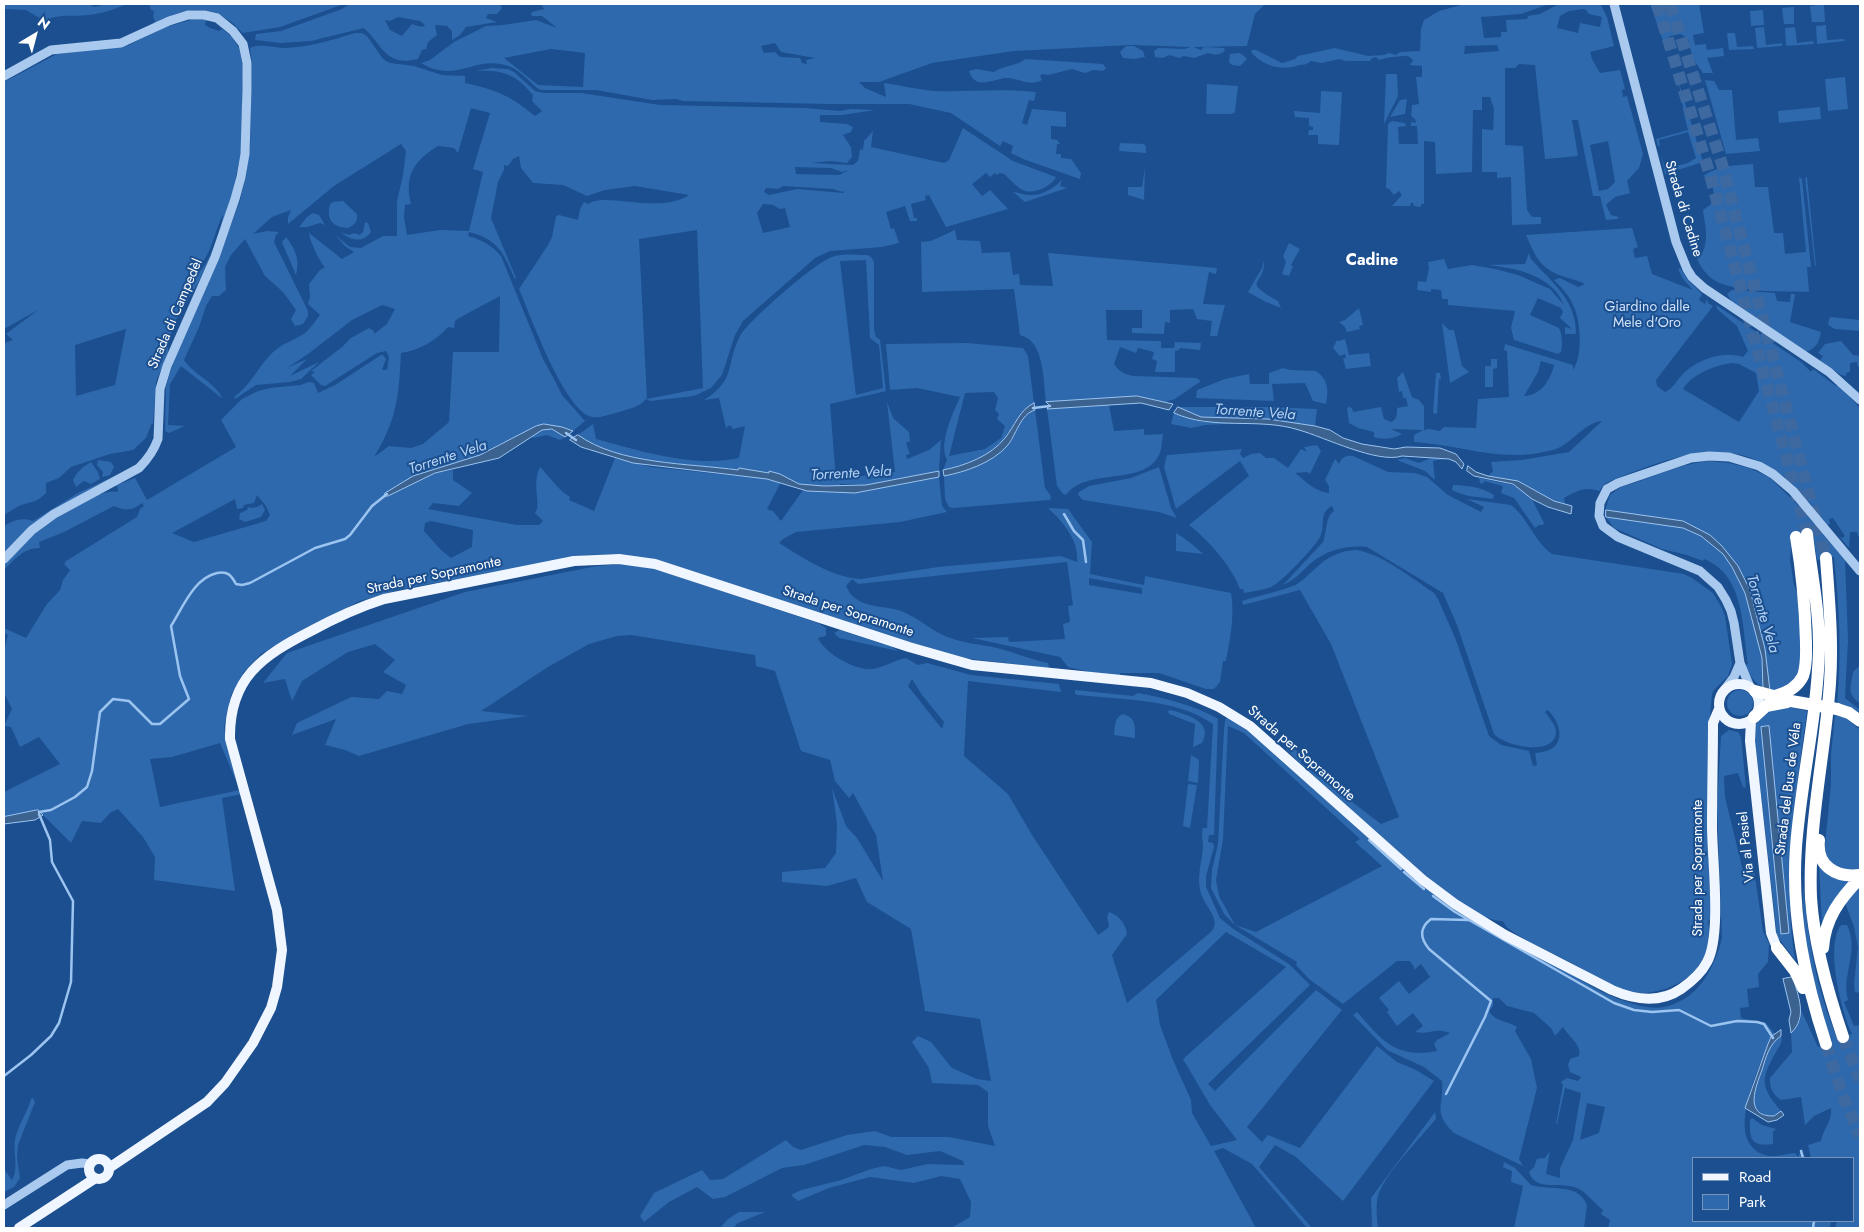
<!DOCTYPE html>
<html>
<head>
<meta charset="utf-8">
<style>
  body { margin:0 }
  #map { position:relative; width:1864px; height:1232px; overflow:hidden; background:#1b4f8f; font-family:Jost,sans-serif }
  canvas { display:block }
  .frame { position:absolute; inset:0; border:5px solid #fff; pointer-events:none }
  .legend { position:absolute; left:1692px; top:1157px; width:162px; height:65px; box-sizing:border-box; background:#1b4f8f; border:1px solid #7695bc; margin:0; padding:6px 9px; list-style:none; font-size:15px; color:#fff }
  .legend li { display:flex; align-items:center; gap:10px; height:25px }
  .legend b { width:25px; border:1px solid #7695bc }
  .north { position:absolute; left:10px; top:10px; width:50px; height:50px; -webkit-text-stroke:4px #1b4f8f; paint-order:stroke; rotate:37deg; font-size:14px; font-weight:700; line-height:20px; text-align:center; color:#fff }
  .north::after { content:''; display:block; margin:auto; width:18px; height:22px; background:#fff; clip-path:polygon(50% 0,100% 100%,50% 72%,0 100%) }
</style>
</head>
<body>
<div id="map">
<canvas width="1864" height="1232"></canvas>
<div class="frame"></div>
<ul class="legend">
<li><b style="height:6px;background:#f0f6ff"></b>Road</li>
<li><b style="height:14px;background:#2e69ad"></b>Park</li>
</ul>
<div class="north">N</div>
</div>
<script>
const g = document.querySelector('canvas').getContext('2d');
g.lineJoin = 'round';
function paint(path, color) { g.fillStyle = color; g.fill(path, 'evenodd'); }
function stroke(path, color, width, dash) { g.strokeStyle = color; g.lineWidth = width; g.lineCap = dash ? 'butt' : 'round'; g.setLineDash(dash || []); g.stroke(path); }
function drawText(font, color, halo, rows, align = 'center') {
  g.font = font + ' Jost,sans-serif'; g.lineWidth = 4; g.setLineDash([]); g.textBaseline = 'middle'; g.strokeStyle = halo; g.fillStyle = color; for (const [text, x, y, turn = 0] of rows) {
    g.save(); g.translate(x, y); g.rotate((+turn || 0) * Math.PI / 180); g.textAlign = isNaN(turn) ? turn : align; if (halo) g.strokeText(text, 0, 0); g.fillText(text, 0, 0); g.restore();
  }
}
const green = new Path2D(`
  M 4,4 L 88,4 L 95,7 L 106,4 L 127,4 C 115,9 102,14 88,15 C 74,17 58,13 45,21 L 26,10 L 4,9 Z
  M 149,4 L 344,4 L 280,27 L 243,33 C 238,29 234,23 228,20 C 201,2 178,11 152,25 L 155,21 L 153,17 L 154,11 L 151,10 Z
  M 349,4 L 500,4 L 502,8 L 497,14 L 488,14 L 486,18 L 497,22 L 466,27 L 460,35 L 452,40 L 452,31 L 447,26 L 435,25 L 437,35 L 428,42 L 426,49 L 422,50 L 418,59 C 386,67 383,46 364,28 L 311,41 L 281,43 L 255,40 L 256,34 L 281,31 L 342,9 ZM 398,17 L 420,21 L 425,25 L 422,27 L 412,24 L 402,36 L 390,30 L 385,20 L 390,21 Z
  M 541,4 L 1265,4 L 1255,14 L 1247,46 L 1193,47 L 1201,50 L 1204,47 L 1224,48 L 1225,50 C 1221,56 1214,55 1208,53 L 1194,58 L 1184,56 L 1179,58 L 1170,55 L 1162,58 L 1155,57 L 1154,51 L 1158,48 L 1184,49 L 1191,47 L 1131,45 L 1014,51 L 932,63 L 879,82 L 859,82 L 865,88 L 886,97 L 884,83 C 901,85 918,90 935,91 C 969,92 1002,88 1036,92 L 1034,101 L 1029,100 L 1022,123 L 1027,125 L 1032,109 L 1066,112 L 1066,127 L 1051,126 L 1051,139 L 1057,140 L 1060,144 L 1057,144 L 1056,154 L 1061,154 L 1061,158 L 1071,159 L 1081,173 L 1080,179 L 1023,159 L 1011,153 L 1013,146 L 1003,141 L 1000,146 L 951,113 L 909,104 L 830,104 L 683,101 L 676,99 L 652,100 L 596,90 L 541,90 L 537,88 C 528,80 518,68 505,65 C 473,56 456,84 421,63 L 430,60 L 454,42 L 486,26 L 503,25 L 536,20 L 557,28 L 542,16 L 532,16 L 531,14 L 532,12 L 544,9 ZM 775,43 L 781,52 L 815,58 L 806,60 L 807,64 L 802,63 L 800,58 L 780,57 L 775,52 L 764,53 L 761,46 ZM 551,49 L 585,53 L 583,87 L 538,85 L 504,58 Z
  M 1465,4 L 1549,4 L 1521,14 L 1481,17 L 1484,38 L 1501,37 L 1501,32 L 1507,32 L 1506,20 L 1527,19 L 1528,16 L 1540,14 L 1559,4 L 1600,4 L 1601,5 L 1607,17 L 1614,46 L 1590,52 L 1592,59 L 1600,73 L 1620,70 L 1625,89 L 1622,90 L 1623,97 L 1627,96 L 1643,154 L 1639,168 L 1627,181 L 1630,193 L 1615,197 L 1606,205 L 1611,215 L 1619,217 L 1617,219 L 1606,220 L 1600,196 L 1593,196 L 1578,120 L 1572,120 L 1578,156 L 1545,159 L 1535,65 L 1519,64 L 1515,68 L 1505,68 L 1505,145 L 1523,146 L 1527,210 L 1532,217 L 1541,217 L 1541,224 L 1512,225 L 1511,177 L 1497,178 L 1497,172 L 1482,172 L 1482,129 L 1493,130 L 1494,109 L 1490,97 L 1482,97 L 1482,110 L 1473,110 L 1472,172 L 1436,174 L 1435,142 L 1424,141 L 1424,204 L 1421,204 L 1421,207 L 1414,206 L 1413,203 L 1411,203 L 1410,206 L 1392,206 L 1402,195 L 1399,191 L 1394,195 L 1389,189 L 1386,188 L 1388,124 L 1392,121 L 1405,123 L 1406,126 L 1398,127 L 1399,144 L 1418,144 L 1417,126 L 1411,126 L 1411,122 L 1416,123 L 1415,119 L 1411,116 L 1412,105 L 1419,104 L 1416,77 L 1422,77 L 1422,66 L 1410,65 L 1413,60 L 1408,56 C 1398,56 1388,57 1379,60 L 1376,57 L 1372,58 L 1370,61 L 1346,61 L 1339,59 L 1322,63 L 1311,61 C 1306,66 1302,64 1296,66 C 1280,71 1262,65 1251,52 L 1252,50 L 1256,50 L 1282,63 L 1295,59 L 1298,56 L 1335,48 L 1368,56 L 1384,55 L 1389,53 L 1396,55 L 1400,52 L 1420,51 L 1421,29 L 1424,20 L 1439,11 ZM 1583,9 L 1586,10 L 1589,14 L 1602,17 L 1600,27 L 1580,23 L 1578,33 L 1557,28 L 1560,16 L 1569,11 ZM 1497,45 L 1499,51 L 1464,54 L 1465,46 ZM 1608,141 L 1615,182 L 1608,189 L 1599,191 L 1590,145 Z
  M 1650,4 L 1699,4 L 1704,33 L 1693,35 L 1695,45 L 1706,44 L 1707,50 L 1723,48 L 1724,56 L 1707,58 L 1713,73 L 1703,73 L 1693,59 L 1688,39 L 1681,34 L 1670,36 L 1665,46 Z
  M 1824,4 L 1825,22 L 1812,22 L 1810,6 Z
  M 1794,7 L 1794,24 L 1784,24 L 1782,8 Z
  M 1763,10 L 1764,25 L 1751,26 L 1750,11 Z
  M 191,20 L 206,20 L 205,25 L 210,28 L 219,31 L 222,29 L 231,36 L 239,48 L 241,57 L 243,69 L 241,152 L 231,199 L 212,253 L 198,283 L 175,321 L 168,344 L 168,352 L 156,382 L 153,425 L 152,423 L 146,438 L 133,450 L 110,454 L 71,467 L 59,478 L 46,483 L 46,493 C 35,504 31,501 19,506 C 14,509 9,512 4,515 L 4,343 L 13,340 L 6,334 L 38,310 L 4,329 L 4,82 L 57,54 L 129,45 L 166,27 ZM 223,214 C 222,229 211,259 201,270 C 197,275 193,276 189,280 L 188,276 C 212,261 212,237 223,214 ZM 126,329 L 115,385 L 76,396 L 75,345 Z
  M 1826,25 L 1827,40 L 1844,39 L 1845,41 L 1817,44 L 1816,26 Z
  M 1764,27 L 1766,45 L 1782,43 L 1782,46 L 1757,48 L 1755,28 Z
  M 1795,27 L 1797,43 L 1813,41 L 1814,44 L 1786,46 L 1785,28 Z
  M 355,33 L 362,33 L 367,36 L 383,59 L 390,63 L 414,66 L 442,75 L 465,76 L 465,83 C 497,90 511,96 535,116 L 542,111 L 532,101 L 533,95 C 514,73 503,70 475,71 L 491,68 L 508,69 L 514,72 L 535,91 L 544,93 L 581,93 L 660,105 L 805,108 L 839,111 L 851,109 L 875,110 L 842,115 L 820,115 L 820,122 L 847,124 L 853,127 L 851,132 L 843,135 L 851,147 L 852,157 L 847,163 L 830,161 L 811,163 L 853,165 L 858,161 L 860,149 L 863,150 L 864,141 L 873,131 L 871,147 L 944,163 L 949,160 L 963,128 L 1013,161 L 1056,177 C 1051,187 1033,195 1023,190 C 1016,187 1010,179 1004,174 L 1000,173 L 997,175 L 995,173 L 990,177 L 986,173 L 972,184 L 982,196 L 990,190 L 1008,209 L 946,227 L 929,195 L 925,196 L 926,200 L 911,204 L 914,218 L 917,218 L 917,221 L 910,221 L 905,206 L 886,212 L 891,229 L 894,228 L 899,243 L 882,247 L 830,251 L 815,258 L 743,321 L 735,335 L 722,375 L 711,388 L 694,396 L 650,401 L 646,399 C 640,407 628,409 619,412 C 610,414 597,420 589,416 C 562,404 531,317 519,289 L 548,245 L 552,237 L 556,216 L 559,215 L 578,220 L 580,209 L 584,202 L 588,204 C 604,191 659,215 689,195 L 635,186 L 605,190 L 587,196 L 563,185 L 533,183 L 521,168 L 519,156 L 513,159 L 508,166 L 504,165 L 504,170 L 498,182 L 491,218 L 516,278 L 515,279 C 504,254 498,239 469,232 L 468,236 C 482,240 492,245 501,256 L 543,359 L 554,379 L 562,395 L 585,421 L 573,431 L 562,427 L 536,426 L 480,455 L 413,476 L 385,496 L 388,496 L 435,473 L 453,470 L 453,480 L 472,493 L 459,506 L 433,503 L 428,509 L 517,525 L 539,525 L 543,521 L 535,513 C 542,505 531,484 540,467 C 550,477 558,490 570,497 L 569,500 L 594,511 L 615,458 L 651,467 L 767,479 L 781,482 L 767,509 L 773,511 L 781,521 L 803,490 L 855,493 L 939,477 L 942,506 L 947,512 L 900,522 L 796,532 L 783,539 L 779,543 C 803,558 833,578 861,579 L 938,567 L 1061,556 L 1077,562 C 1079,540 1063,522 1048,508 L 1068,509 L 1092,542 L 1090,574 L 1144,585 L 1145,576 L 1231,593 C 1235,616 1230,638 1226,661 L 1223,661 L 1220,682 L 1214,689 L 1206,689 L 1159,673 L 1120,673 L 1120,676 L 1090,672 L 1068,667 L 1060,657 L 972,638 L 1008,637 L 1009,642 L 1065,639 L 1063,624 L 1070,622 L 1068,606 L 1073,605 L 1067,562 L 858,584 L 852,579 L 846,586 C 855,608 879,605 898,610 C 915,615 929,629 945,636 C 961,643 979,644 997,648 C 1013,652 1033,660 1048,663 L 1049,667 L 1047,668 L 963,658 L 614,554 L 588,555 L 397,590 L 360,601 L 300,631 L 261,654 L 243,673 L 231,695 L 224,727 L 228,750 L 242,794 L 222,798 L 235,891 L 154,880 L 155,857 L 143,837 L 118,809 L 110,813 L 101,823 L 82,821 L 71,843 L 38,810 L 4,817 L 4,792 L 60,764 L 39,737 L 20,747 L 11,727 L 4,726 L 12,709 L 4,693 L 4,650 L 8,635 L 4,633 L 4,628 L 26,638 L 47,604 L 60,590 L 63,580 L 70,570 L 64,564 L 66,561 L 137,517 L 140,509 L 144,506 L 142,503 C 132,511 125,511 114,506 L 64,532 L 39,542 L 40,548 C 23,548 15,559 4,570 L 4,565 C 13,555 23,544 33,535 C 48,522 100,487 118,492 L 117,485 L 135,478 L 147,500 L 236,447 L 221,420 L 242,399 L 258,391 L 270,388 L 300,385 L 310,382 L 314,383 L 318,393 L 335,385 L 381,355 L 383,355 L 386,359 L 382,370 L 387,370 L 389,357 L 386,351 L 377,353 L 325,386 L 321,385 L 311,375 L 315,372 L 311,371 L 342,347 L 351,338 L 369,328 L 374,331 L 374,334 L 387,324 L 395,309 L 382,305 L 352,320 L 308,354 L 287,368 L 307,359 L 290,376 L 319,362 L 301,379 L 290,382 L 256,385 L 235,399 L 234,397 C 250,386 258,367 272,353 C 283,343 290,342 302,335 C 309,331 315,321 320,315 L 308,304 L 310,297 L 309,284 L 320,270 L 325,267 C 320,263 309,239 309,233 L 342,259 L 354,252 L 345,246 L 335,235 L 350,247 L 361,248 L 383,236 L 397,236 L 397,201 L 403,175 L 406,151 L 401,144 L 334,186 L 288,224 L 288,217 L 291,210 L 272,217 L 253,234 L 267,231 L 279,232 L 276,235 L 274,242 L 308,311 L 308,316 L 303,324 L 295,326 L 291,319 L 296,310 L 283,292 L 265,276 L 245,239 L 231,255 L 225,267 L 226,290 L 219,296 L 212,296 L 206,306 L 199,327 L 184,360 C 195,376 214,381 223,399 L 181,366 L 170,384 L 168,425 L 185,426 L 169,433 L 165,431 L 166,387 L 169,376 L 175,357 L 214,270 L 240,201 L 246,176 L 250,148 L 252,63 L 250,48 C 259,43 275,48 285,48 C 310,47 332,40 355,33 ZM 471,108 L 490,113 L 473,169 L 483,172 L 469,231 L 440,230 L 407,235 L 404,217 L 405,205 L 411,204 C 404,175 414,161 438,146 L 454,148 L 458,153 ZM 795,167 L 831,168 L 842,172 L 849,170 L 839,175 L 796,174 ZM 783,186 L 833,189 L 843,192 L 844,190 L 844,193 L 797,189 L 769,195 L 764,192 L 766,188 L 778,189 ZM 763,204 L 773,205 L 780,209 L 785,208 L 790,227 L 763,233 L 757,213 ZM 697,230 L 703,388 L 647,399 L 639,239 ZM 500,296 L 499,352 L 453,352 L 449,422 L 423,444 L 411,448 L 389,446 L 374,457 C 397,420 399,395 401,353 C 418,351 437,340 448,327 L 454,328 L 455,321 L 459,318 ZM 257,495 L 266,506 L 270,515 L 266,521 L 194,542 L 172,533 L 235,499 L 237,509 L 243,508 L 244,505 L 254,503 ZM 431,521 L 473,530 L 472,547 L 451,558 L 441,550 L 424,531 L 425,523 ZM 1089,578 L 1142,588 L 1142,594 L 1089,585 ZM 220,743 L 240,790 L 160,807 L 150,759 L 172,757 Z
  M 1727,33 L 1735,33 L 1737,47 L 1753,46 L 1754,49 L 1729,50 Z
  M 1126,46 L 1134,46 L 1143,51 L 1145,57 L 1134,59 L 1123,58 L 1120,52 Z
  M 1239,53 L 1243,55 L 1247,59 L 1240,66 L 1232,65 L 1229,62 L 1230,54 Z
  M 1025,59 L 1103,64 L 1106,68 L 1103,71 L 1094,70 L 1085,73 L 1072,69 L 1048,75 L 1042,74 L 1040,76 L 1042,80 C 1030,87 1019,78 1006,78 C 993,79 975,91 969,71 L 976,69 L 994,72 C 1004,65 1018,66 1025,59 Z
  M 1386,74 L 1397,74 L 1398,96 L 1384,124 Z
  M 1845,77 L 1848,109 L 1828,111 L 1825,79 Z
  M 1678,80 L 1703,162 L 1665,174 L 1661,154 L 1666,171 L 1676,169 L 1677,166 L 1688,163 L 1696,158 L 1688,132 L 1659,140 L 1660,146 L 1658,146 L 1656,139 L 1688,130 C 1683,113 1682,97 1678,80 Z
  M 1705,80 L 1714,81 L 1719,90 L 1732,90 L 1736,140 L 1758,138 L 1760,151 L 1726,154 Z
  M 1207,84 L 1238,86 L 1235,112 L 1232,114 L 1206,114 Z
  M 1321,91 L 1342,92 L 1339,145 L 1318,144 L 1318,135 L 1308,135 L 1309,130 L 1313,130 L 1313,127 L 1309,126 L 1309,118 L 1295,117 L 1294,111 L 1320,113 Z
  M 1407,99 L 1405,114 L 1390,117 L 1400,100 Z
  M 1820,107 L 1821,119 L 1779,123 L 1778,111 Z
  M 1120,143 L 1144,144 L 1146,147 L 1146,153 L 1119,151 Z
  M 1753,164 L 1755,187 L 1768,187 L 1774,233 L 1783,233 L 1785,254 L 1806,252 L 1799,177 L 1802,179 L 1811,267 L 1807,267 L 1809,292 C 1784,291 1734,293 1714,280 C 1706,275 1701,267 1697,259 C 1711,247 1705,226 1703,210 C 1704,209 1709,206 1710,205 C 1717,196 1713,179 1703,176 C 1717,166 1736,165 1753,164 Z
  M 1145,168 L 1144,200 L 1128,195 L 1128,187 L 1142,187 Z
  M 1807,177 L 1816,266 L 1815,266 L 1805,178 Z
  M 1062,180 L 1060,186 L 1067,188 L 1025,202 L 1013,192 C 1018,192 1023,195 1029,195 C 1041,196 1053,189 1062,180 Z
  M 343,201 L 357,214 C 358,221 355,225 348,228 C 332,227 326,219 330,204 L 333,202 Z
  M 313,213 L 319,215 L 325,225 L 320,223 L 307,227 L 299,227 L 307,217 Z
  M 365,222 L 368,223 L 371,232 C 362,244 351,240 340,232 L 349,235 L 354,233 L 360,235 L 363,232 Z
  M 1632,228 L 1638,247 L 1633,249 L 1635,258 L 1647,256 L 1652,274 L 1693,290 L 1683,279 L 1678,269 L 1680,268 L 1689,281 L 1702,294 L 1699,300 L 1705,304 L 1707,299 L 1708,303 L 1713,306 L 1656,380 L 1657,386 L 1665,392 C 1672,389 1676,382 1681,376 C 1695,360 1722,350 1743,357 L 1748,351 L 1737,326 L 1717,309 L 1716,305 L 1801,362 L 1811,372 L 1813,369 L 1836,386 L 1838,385 L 1860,408 L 1860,537 L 1858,536 L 1857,532 L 1850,532 L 1849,548 L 1839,536 L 1842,538 L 1845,536 L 1833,518 L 1829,519 L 1830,524 L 1827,525 C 1815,509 1802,492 1787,479 C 1730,432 1675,456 1615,479 L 1606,483 L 1599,491 C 1585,486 1576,491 1564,498 L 1565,504 L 1554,501 L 1518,481 L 1488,476 L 1493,471 L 1491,462 L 1522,460 L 1569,452 L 1602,421 C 1583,423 1571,445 1553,450 C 1501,464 1463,445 1414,442 L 1414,435 L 1423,430 L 1391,429 L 1402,434 C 1393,439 1384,440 1374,437 L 1374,432 L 1358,428 L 1349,423 L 1347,408 L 1349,407 L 1352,408 L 1353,412 L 1381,407 L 1384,419 L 1391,422 C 1397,419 1397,415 1397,408 L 1408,406 L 1406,398 L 1403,398 L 1402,391 L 1399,392 L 1397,378 L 1403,372 L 1412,397 L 1419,400 L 1424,406 L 1424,430 L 1429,429 L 1440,431 L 1444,427 L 1476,428 L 1478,399 L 1509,397 L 1507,351 L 1504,350 L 1505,344 L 1573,365 L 1573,370 C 1583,356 1581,320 1573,305 C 1569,295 1561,287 1554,280 L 1560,278 L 1578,287 L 1585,284 C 1578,280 1570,279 1562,276 C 1539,268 1535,255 1526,235 ZM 1541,361 L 1554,365 C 1550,381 1541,395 1524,396 L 1538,372 ZM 1731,363 L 1739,364 L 1756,373 L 1759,391 L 1739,422 L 1683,389 C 1692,374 1714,366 1731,363 Z
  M 955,230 L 957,240 L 980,241 L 982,253 L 1010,252 L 1013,275 L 1019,274 L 1020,285 L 1053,286 L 1048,253 L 1217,268 L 1216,274 L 1209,272 L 1203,304 L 1225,305 L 1217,336 L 1210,336 L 1212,321 L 1197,319 L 1193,309 L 1170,310 L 1170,323 L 1165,322 L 1164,334 L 1132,333 L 1132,328 L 1142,328 L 1142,310 L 1106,310 L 1107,340 L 1161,341 L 1161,348 L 1174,348 L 1175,342 L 1201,343 L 1200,350 L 1180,348 L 1179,350 L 1175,351 L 1175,372 L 1155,372 L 1157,361 L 1152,359 L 1154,352 L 1138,348 L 1136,353 L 1120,347 L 1114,364 C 1119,372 1125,374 1133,376 L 1196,378 L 1201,381 L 1175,399 L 1165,402 L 1137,396 L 1046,402 C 1043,381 1045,341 1020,335 L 1014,289 L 922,292 L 921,242 L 931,241 Z
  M 286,237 C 296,250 300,260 296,275 L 283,245 L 282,242 Z
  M 1289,243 L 1300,249 L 1291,265 L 1293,266 L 1289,276 L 1282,274 L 1286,262 L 1283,256 Z
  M 1529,253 L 1531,259 C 1553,284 1576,299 1576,334 L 1565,334 L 1565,327 L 1572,329 L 1560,318 L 1563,312 L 1561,308 L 1538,298 L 1530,315 L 1559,328 C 1562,334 1563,345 1561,352 L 1558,354 L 1514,340 L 1511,328 L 1515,311 L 1448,305 L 1448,299 L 1442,299 L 1441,290 L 1431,289 L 1431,292 L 1417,290 L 1418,281 L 1426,282 L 1429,269 L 1428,262 L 1444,259 L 1448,269 L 1472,265 L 1495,269 L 1518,275 L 1550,289 L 1564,305 C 1552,275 1516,268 1487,265 L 1525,264 Z
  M 867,255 L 871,257 L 874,262 L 874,329 L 876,337 L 880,340 L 886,391 L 830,404 L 836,479 L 895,472 L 887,402 L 893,418 L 909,432 L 910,441 L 906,443 L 910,454 L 906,455 L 907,459 L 929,450 L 941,440 L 939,471 L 866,485 L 840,484 L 840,486 L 811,486 L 799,484 L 780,474 L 770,471 L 769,473 L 739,468 L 739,470 C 689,463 620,465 578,435 L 593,424 L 596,439 C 640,451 694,468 739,458 L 745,426 L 733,429 L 730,425 L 726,428 L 719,398 L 704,400 C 737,379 725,365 740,336 C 747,322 817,261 832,257 C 842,253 856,255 867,255 ZM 866,260 L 870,338 L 879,345 L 883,388 L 856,395 L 840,261 Z
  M 1264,260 C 1266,286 1239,279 1278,301 L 1281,308 L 1264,301 L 1248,292 L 1262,268 Z
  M 1732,290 L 1775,293 L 1777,301 L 1790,302 L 1791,294 L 1795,294 L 1790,322 L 1821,332 C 1819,342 1817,348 1806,352 L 1732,302 L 1727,294 Z
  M 1359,308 L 1363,325 L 1359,326 L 1360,329 L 1347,332 L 1345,327 L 1339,322 L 1345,320 Z
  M 1831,317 L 1860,320 L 1860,331 L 1835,329 L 1828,325 L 1829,319 Z
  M 1442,323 L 1449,330 L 1454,330 L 1462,366 L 1469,372 L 1450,383 Z
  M 1345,339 L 1349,355 L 1369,353 L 1371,366 L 1346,369 L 1343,359 L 1346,357 L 1345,354 L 1340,356 L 1333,348 L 1337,340 L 1339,341 Z
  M 1841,341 L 1853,355 L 1860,356 L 1860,366 L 1858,367 L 1857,362 L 1850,363 L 1850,372 L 1846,373 L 1846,376 L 1841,375 L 1820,360 L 1823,356 L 1818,353 L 1825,344 Z
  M 967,343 L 1023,348 L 1028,356 L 1034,403 C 1019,411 1015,425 1005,439 C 991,456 964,466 943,470 L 947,460 C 938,444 953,413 960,397 L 917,388 L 890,390 L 886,344 ZM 994,392 L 998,398 L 995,410 L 999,414 L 997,419 L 1005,426 L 1001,438 L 985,449 L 949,456 L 965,393 Z
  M 1491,359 L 1497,359 L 1497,368 L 1493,369 L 1493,387 L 1485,387 L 1485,366 L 1491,366 Z
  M 1283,368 L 1290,370 L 1316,371 C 1328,379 1329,390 1326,404 L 1313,401 L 1305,383 L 1272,384 L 1274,401 L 1196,398 L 1197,390 L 1225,379 L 1249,374 L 1250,384 L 1269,384 L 1269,373 Z
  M 1436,373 L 1440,373 L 1441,379 L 1439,379 L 1437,414 L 1433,413 Z
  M 1109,405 L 1114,431 L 1144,429 L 1144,435 L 1163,434 C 1162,440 1162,447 1160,453 C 1145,488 1087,466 1066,495 L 1063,494 L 1057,486 L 1047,409 Z
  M 1178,407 L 1269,407 L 1317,409 L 1315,426 L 1268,419 L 1201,417 Z
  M 1035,410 L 1045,488 L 1051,496 L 1050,500 L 953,508 L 949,507 L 945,499 L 944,476 C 965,472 992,463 1007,446 C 1016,436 1020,414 1035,410 Z
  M 1174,413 L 1203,422 L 1242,423 L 1205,425 L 1191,428 L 1171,424 Z
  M 548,429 L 556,430 L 565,437 L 560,440 L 547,435 L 533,438 L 531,436 L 541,430 Z
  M 1317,445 L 1321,451 L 1310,474 L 1307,472 L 1295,473 C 1307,482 1314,491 1329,493 L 1329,486 L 1325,480 L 1335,459 L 1339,464 C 1342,457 1346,455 1353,456 L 1388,472 L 1415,473 L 1427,477 L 1448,495 L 1481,512 L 1484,507 L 1467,499 L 1511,505 C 1528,518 1534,541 1552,554 L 1684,574 L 1692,578 L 1713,593 L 1722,608 L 1725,616 L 1732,664 L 1728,676 L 1714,690 L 1712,694 L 1710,716 L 1707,814 L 1711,918 L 1708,921 L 1709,929 L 1711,931 C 1707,961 1694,979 1665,989 C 1658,991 1649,993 1642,993 C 1618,992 1584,969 1562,958 C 1544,949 1525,941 1509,929 C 1504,926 1506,924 1502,921 C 1475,921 1423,873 1403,855 C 1368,825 1334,794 1300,763 L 1287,750 L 1279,738 L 1302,755 L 1301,763 L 1381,824 L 1399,817 L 1331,644 L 1300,590 L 1243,605 L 1242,601 C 1254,597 1289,589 1297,584 C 1308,577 1316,566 1327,559 C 1335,554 1346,550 1356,550 C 1381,553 1413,579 1434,593 L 1438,599 L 1456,640 L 1489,736 L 1501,745 L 1529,751 L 1533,766 L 1537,765 L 1535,753 C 1565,752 1565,728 1548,710 L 1545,712 C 1549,718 1557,726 1556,733 C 1554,757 1504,746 1494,734 L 1457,625 L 1443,593 L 1367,547 C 1347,545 1327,550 1311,563 C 1302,571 1295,580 1283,585 L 1323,542 C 1327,532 1325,517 1334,511 L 1332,506 C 1318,513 1326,526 1320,537 C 1316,546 1280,584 1271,587 C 1263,590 1253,591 1244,593 L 1243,589 L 1240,589 C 1231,565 1209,541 1189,525 L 1249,476 L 1240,461 L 1176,509 L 1164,467 L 1167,455 L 1242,449 L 1240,454 L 1243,458 L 1251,454 L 1260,453 L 1266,458 L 1274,458 L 1288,468 L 1301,449 L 1307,452 L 1304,447 Z
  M 1405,458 L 1419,463 L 1431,458 L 1445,459 L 1433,461 L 1435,480 L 1425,471 L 1397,460 Z
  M 98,460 L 111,462 L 114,467 L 110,475 L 102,477 L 103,472 L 97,465 Z
  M 1708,461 L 1729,463 L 1749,468 L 1769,477 L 1799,506 L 1845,560 L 1848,640 L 1845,698 L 1860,710 L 1860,713 L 1850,707 L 1837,703 C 1842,654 1839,606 1834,557 L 1817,560 L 1813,533 L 1790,539 L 1791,547 L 1790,560 L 1794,585 L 1799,597 L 1802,664 L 1796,681 L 1773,691 C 1757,686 1752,680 1745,665 L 1748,664 C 1742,627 1745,575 1704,559 L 1703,561 L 1687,555 L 1662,549 L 1614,528 L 1606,517 L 1606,508 L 1610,495 L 1621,487 C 1650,479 1679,464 1708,461 Z
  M 91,462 L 98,472 L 100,479 L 91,484 L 84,481 L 76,487 L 73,480 C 77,472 82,467 91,462 Z
  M 1159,467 L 1171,508 L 1177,518 L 1159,512 L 1083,500 L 1078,495 L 1079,492 L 1089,486 L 1131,478 Z
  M 119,474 L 47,514 L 34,523 L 4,552 L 4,526 C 13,520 23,517 33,521 L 78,493 Z
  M 1479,478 L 1517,486 L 1532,499 L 1544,523 L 1543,525 L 1539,525 L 1535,528 L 1514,498 L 1501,493 L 1503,486 L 1484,481 L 1483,484 L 1480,483 Z
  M 1453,485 C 1469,486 1479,486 1494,495 L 1493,499 C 1479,497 1465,497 1452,490 Z
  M 262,504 L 265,510 L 261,517 L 245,522 L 239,519 L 240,513 L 247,510 L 248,507 C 252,509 258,507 262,504 Z
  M 1176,533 C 1186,539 1195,546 1203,554 L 1176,551 Z
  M 625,564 L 655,569 L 818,623 L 826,628 L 826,636 L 818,638 C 825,654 856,671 873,669 C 884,667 895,660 906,658 L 918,665 L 927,663 L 971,675 L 1059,684 L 1061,692 L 968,681 L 964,756 L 1008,794 L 1032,835 L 1098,935 L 1108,928 L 1109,925 L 1107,917 L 1109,912 C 1119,915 1126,924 1127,934 L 1112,955 L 1127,1003 L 1212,931 C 1221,918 1204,906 1201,893 C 1196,879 1202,861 1203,847 C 1203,840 1201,834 1203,828 L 1207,828 L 1213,724 C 1175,698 1122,700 1078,695 L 1075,694 L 1075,690 L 1133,696 L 1138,693 C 1165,698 1194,705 1218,719 L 1214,835 L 1209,835 L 1208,842 L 1213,843 L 1214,847 L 1206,876 L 1206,887 L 1220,918 L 1232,928 L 1289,964 L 1310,985 L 1208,1084 L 1215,1091 L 1316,990 L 1342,1010 L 1247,1127 L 1262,1142 L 1268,1135 L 1300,1148 L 1377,1046 L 1397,1062 L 1416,1070 L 1434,1081 L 1343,1201 L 1296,1157 L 1275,1145 L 1259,1167 L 1312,1228 L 1307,1228 L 1252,1164 L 1223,1148 L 1214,1151 L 1256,1228 L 955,1228 L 953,1227 L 970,1217 L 971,1202 L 960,1179 L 941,1176 L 914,1183 L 870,1177 L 829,1188 L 798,1201 L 791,1195 L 801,1190 L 841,1180 L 871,1169 L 884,1166 L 901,1170 L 928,1164 L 964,1165 L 963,1161 L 940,1151 L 907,1155 L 885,1147 L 864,1145 L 804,1165 L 782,1168 L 725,1197 L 713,1199 L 697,1187 L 669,1202 L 644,1222 L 640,1216 L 654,1193 L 702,1170 L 710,1180 L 723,1179 L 786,1140 L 793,1147 L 801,1150 L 847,1135 L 875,1131 L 891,1137 L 949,1137 L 995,1146 L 988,1126 L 988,1092 L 978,1085 L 932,1083 L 929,1068 L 912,1042 L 918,1036 L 931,1042 L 952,1068 L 977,1079 L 991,1081 L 980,1019 L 925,1011 L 911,929 L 867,902 L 856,878 L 827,886 L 782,882 L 782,872 L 825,868 L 836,853 L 837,824 L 832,788 L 846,826 L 857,838 L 883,881 L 876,835 L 853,793 L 849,798 L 835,781 L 830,760 L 801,751 L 775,671 L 756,666 L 755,655 L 631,635 L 617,636 L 589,644 L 548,667 L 481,711 L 528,716 L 468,724 L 359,756 L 345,750 L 325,745 L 336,719 L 292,735 L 297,723 L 351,697 L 379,699 L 387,691 L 402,694 L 406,685 L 383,672 L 395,660 L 375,644 L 348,652 L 302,681 L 292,701 L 285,679 L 263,683 L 287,653 L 465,592 L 597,566 ZM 912,679 L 922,695 L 944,722 L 942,729 L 908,686 ZM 1226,932 L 1286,967 L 1183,1059 L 1210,1105 L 1237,1140 L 1211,1146 L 1192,1113 L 1191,1100 L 1173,1060 L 1160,1025 L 1156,1000 Z
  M 840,630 L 892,647 L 898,651 L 839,638 L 834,633 Z
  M 1860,665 L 1860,703 C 1846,694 1851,686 1853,672 Z
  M1727 703a13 13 0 1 1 26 0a13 13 0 1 1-26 0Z
  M 1784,706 L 1807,711 C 1796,795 1782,875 1795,960 L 1777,936 L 1754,733 C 1756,714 1768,710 1784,706 ZM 1761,727 L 1769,727 L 1789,933 L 1781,934 Z
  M 1170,710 C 1187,714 1214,722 1202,743 L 1193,747 L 1195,724 L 1169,714 L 1168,711 Z
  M 1123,714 C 1136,717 1135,727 1135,738 L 1114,735 C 1115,727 1114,717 1123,714 Z
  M 1835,715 L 1846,718 L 1860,730 L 1860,870 L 1855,872 L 1832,865 L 1825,854 L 1825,845 L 1831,784 L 1831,754 Z
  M 1228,717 L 1247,730 L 1424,887 C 1467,920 1514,944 1562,969 C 1583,981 1604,995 1627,1002 C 1639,1006 1655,1010 1668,1006 C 1700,997 1714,968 1722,938 L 1717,806 L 1721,736 L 1729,730 L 1738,732 L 1741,737 L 1746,788 L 1743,787 L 1738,773 L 1724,776 L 1725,797 L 1743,871 L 1754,870 L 1763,931 L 1769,944 L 1768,962 L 1758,974 L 1759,987 L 1747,989 L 1749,1007 L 1740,1008 L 1741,1018 L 1766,1023 L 1775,1034 L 1771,1037 C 1761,1064 1721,1141 1765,1155 C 1773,1158 1786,1154 1795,1153 L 1798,1157 L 1802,1148 L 1805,1158 L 1693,1158 L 1693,1221 L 1831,1221 L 1830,1228 L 1608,1228 L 1610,1220 L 1601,1214 L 1603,1210 C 1595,1204 1588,1194 1579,1189 C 1562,1180 1535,1193 1529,1172 L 1534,1167 L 1537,1159 L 1545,1158 L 1550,1151 L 1546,1174 L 1560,1178 L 1560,1168 L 1573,1140 L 1581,1093 L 1565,1088 L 1557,1124 L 1556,1124 L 1563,1085 L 1561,1082 L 1567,1078 L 1578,1081 L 1581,1077 L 1570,1072 L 1568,1065 L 1570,1059 L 1579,1056 C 1582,1045 1569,1037 1563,1027 L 1555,1036 L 1551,1028 L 1534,1013 L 1507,1006 L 1499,998 L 1493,998 L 1493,1006 L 1490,1010 L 1490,1013 C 1498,1022 1507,1021 1517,1027 L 1515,1031 L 1531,1059 L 1537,1088 L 1519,1159 L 1523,1166 L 1454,1133 C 1432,1112 1444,1106 1442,1081 L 1424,1067 L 1387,1050 L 1353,1015 L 1357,1012 C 1382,1040 1395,1059 1437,1051 L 1434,1044 L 1437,1040 L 1450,1033 C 1435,1027 1430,1035 1415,1032 L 1423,1026 L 1413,1013 L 1397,1026 L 1387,1012 L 1389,1010 L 1379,998 L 1399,981 L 1409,994 L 1430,977 L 1421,964 L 1414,970 L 1414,967 L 1410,961 L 1397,961 L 1343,1004 L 1309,979 L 1296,965 L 1297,962 L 1235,925 L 1224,914 L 1211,888 L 1212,870 L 1218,844 L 1224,730 L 1225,720 ZM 1228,726 L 1244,733 L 1360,839 L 1355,842 L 1382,866 L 1256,932 L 1235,925 L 1219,896 L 1216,880 L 1223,839 ZM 1587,1103 L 1605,1107 L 1599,1133 L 1580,1140 Z
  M 1191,755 L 1199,760 L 1198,783 L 1188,781 Z
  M 1188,784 L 1197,785 L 1190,828 L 1183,826 Z
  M 1819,864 L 1851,881 L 1834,900 L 1822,927 Z
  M 1803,885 C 1808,938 1816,990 1838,1039 L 1852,1034 C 1841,1011 1825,945 1841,925 L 1847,925 C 1860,952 1841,974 1848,1000 L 1844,1002 L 1854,1026 L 1860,1025 L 1860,1228 L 1835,1228 L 1837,1221 L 1853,1221 L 1853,1158 L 1811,1158 L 1808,1145 L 1821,1141 C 1824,1127 1832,1123 1831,1108 L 1814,1116 L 1805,1125 L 1801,1097 L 1781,1100 C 1773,1095 1769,1087 1770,1078 L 1792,1052 L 1791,1033 L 1800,1021 L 1801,1010 L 1818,1047 L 1832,1041 C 1812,994 1802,937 1803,885 Z
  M 1860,885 L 1860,993 L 1855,992 L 1854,984 L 1858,947 L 1854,927 L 1846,905 L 1847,898 Z
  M 1781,1036 C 1783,1042 1780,1045 1777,1050 C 1761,1079 1759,1085 1781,1111 L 1771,1117 C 1763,1115 1756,1111 1754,1103 C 1750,1092 1765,1057 1770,1047 C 1773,1042 1777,1039 1781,1036 Z
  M 33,1098 L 35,1102 L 18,1145 L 17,1158 L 20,1178 L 14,1187 L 4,1192 L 4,1169 L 12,1180 C 19,1169 13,1153 15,1140 C 18,1125 27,1113 31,1099 Z
  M 1435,1112 L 1436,1119 C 1420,1138 1387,1172 1379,1193 C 1375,1204 1377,1217 1378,1228 L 1372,1228 L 1371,1198 Z
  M 1752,1118 L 1762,1125 L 1776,1129 L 1773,1132 L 1773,1144 C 1752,1147 1749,1140 1750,1120 Z
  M 1504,1162 L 1515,1168 L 1531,1185 C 1550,1191 1578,1182 1587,1205 L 1584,1228 L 1514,1228 L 1523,1186 L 1511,1182 L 1512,1171 L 1503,1167 Z
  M 739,1212 L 765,1212 L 738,1223 L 733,1228 L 720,1228 L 728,1219 Z`);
const water = new Path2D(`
  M 1137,396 L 1173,404 L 1169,410 L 1141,403 L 1047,409 L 1049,405 L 1046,402 Z
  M 1034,403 L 1035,410 C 1020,414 1016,436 1007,446 C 992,463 965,472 944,476 L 943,470 C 964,466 991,456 1005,438 C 1015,426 1019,410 1034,403 Z
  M 1178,407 L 1201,417 L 1268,419 L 1315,426 L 1330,430 L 1343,438 L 1362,444 L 1394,449 L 1406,447 L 1440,448 L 1456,454 L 1464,464 L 1462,469 L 1456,462 L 1449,459 L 1402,456 C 1378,464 1324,437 1299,430 C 1258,417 1214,431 1174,413 Z
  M 544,424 L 562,427 L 573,431 L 565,437 L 552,429 L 542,430 L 499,458 L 435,473 L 388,496 L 384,496 L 385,493 L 413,476 L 480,455 L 536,426 Z
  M 578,435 C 620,465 688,463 738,470 L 739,468 L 769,473 L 769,471 L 780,474 L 799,484 L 824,486 L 866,485 L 939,471 L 939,477 L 855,493 L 807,491 L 767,479 L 633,463 L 581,447 L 570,440 Z
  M 1468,466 L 1476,472 L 1488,476 L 1518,481 L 1554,501 L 1572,506 L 1571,514 L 1548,507 L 1532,499 L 1513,484 L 1474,476 L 1467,471 Z
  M 1606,510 L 1683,521 L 1710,535 L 1722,546 L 1738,566 L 1750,590 L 1765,649 L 1770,691 L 1763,688 L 1762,658 L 1745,593 L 1732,567 L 1723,554 L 1701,536 L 1683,528 L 1606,517 Z
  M 1769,726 L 1789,933 L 1781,934 L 1761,727 Z
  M 38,810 L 43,815 L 35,820 L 4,824 L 4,817 Z
  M 1793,977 C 1798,996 1808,1017 1791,1033 L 1789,1020 L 1791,1012 L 1783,979 Z
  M 1781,1030 L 1781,1036 C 1769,1044 1766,1057 1762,1070 C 1756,1086 1743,1117 1774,1116 L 1781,1111 L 1784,1115 L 1777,1120 L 1768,1122 L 1745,1108 L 1768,1044 L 1771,1037 Z`);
const stream = new Path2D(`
  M 1033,408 L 1050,406
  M 566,433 L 576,440
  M 1064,514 L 1074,531 L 1083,540 L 1086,562
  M 39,812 L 51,810 L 75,797 L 87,787 L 92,771 L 100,712 L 113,699 L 129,701 L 152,724 L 160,724 L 189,699 L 180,676 L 171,626 C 183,607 194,578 217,573 C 228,571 231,575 236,584 L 242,585 L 250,583 L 315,548 L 345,539 L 350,535 L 372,506 L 387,494
  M 1369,840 L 1401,869
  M 1404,872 L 1424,889
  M 1433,896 L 1455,912 L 1614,1003 L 1634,1010 L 1652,1012 L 1679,1010 L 1711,1026 L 1737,1021 L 1757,1022 L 1764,1024 L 1773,1038
  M 4,1076 L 31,1055 L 51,1036 L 59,1023 L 71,982 L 73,901 L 52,862 L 50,840 L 39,814
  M 1446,1094 L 1485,1017 L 1491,1001 L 1429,949 C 1420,938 1419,928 1431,919 L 1468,920
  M 1801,1151 L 1803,1158
  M 1813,1228 L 1814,1221`);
const highwayTunnel = new Path2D(`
  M 1657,4 L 1710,175 L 1807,534
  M 1670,4 L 1722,164 L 1826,558
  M 1843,1037 L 1860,1080
  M 1826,1044 L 1841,1091 L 1860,1136`);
const minor = new Path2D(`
  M 1614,4 L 1676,242 L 1687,269 L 1692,277 L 1704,288 L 1829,372 L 1860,400
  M 4,76 L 51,50 L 121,43 L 169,21 L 188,15 L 204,15 L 217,18 L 233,31 L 243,44 L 247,63 L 247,89 L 245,154 L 241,177 L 235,199 L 215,257 L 167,366 L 160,389 L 158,439 C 154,450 148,459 139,468 L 54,514 L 32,530 L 4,559
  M 1750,687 L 1740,663 L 1734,623 L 1731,611 L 1726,600 L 1718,587 L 1700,571 L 1618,537 L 1603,526 L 1599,516 L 1600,503 L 1607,489 L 1618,483 L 1691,458 L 1709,456 L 1729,457 L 1759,466 L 1773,474 L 1793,491 L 1860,571
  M 1725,689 L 1734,677 L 1740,663
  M 4,1205 L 67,1165 L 82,1163 L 90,1164`);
const major = new Path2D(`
  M1719 704a20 20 0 1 1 40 0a20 20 0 1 1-40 0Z
  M 1751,720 L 1750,741 L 1771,933 L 1777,948
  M89 1169a10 10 0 1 1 20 0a10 10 0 1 1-20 0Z
  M 109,1168 L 207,1102 L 225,1083 L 253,1043 L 271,1008 L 277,987 L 282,950 L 277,910 L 230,739 C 229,678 262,656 311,631 C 335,618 359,607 384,599 L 574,561 L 619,559 L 655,564 L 909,647 L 972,665 L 1151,683 L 1187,693 L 1219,707 L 1250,726 L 1423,880 L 1455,904 L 1505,935 L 1612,990 C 1635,1000 1659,1004 1681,989 C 1691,982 1701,974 1707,962 C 1722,935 1712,859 1712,826 C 1712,791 1713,757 1713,723 L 1719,709
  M 19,1228 L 94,1179`);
const highway = new Path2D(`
  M 1807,534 C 1811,573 1820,611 1819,651 C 1817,717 1801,781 1796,847 C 1791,915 1805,980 1826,1044
  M 1826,558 C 1829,600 1833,641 1830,683 C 1825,755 1808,825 1811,898 C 1814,945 1828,993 1843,1037
  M 1755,691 L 1781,698
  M 1775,696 C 1787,693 1797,688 1803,676 C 1807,665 1806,654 1806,642 C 1805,606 1802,572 1796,537
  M 1837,709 L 1849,713 L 1860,721
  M 1754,717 L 1766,706 L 1787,702
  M 1819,840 C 1816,866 1836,878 1860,875
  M 1777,948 L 1795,971 L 1803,988
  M 1823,948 C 1825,918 1840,899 1860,878`);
const highwayBridge = new Path2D(`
  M 1791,701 L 1837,709`);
const streetNames = [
  ["Strada di Cadine",1683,209,73],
  ["Strada di Campedèl",176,314,-67],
  ["Strada per Sopramonte",434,576,-12],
  ["Strada per Sopramonte",848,612,18],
  ["Strada per Sopramonte",1301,754,41],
  ["Strada del Bus de Véla",1789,789,-83],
  ["Via al Pasiel",1747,847,-96],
  ["Strada per Sopramonte",1699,868,-90]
];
const parkNames = [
  ["Giardino dalle",1647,308],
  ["Mele d'Oro",1647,324]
];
const waterNames = [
  ["Torrente Vela",1255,413,4],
  ["Torrente Vela",448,458,-18],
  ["Torrente Vela",851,474,-3],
  ["Torrente Vela",1762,614,73]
];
const quarterNames = [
  ["Cadine",1372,261]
];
paint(green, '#2e69ad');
paint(water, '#3c6290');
stroke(water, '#9cc4f0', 1);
stroke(stream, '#9cc4f0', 2.5);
stroke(highwayTunnel, '#3d69a0', 12, [12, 6]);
stroke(minor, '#a9c9ee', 9);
stroke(major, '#f0f6ff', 10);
stroke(highway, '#fff', 12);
stroke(highwayBridge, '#fff', 12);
drawText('14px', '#fff', '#1b4f8f', streetNames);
drawText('14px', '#cfe3fa', '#1b4f8f', parkNames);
drawText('italic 15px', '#b5d3f5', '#1b4f8f', waterNames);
drawText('bold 16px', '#fff', '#1b4f8f', quarterNames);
</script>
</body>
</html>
